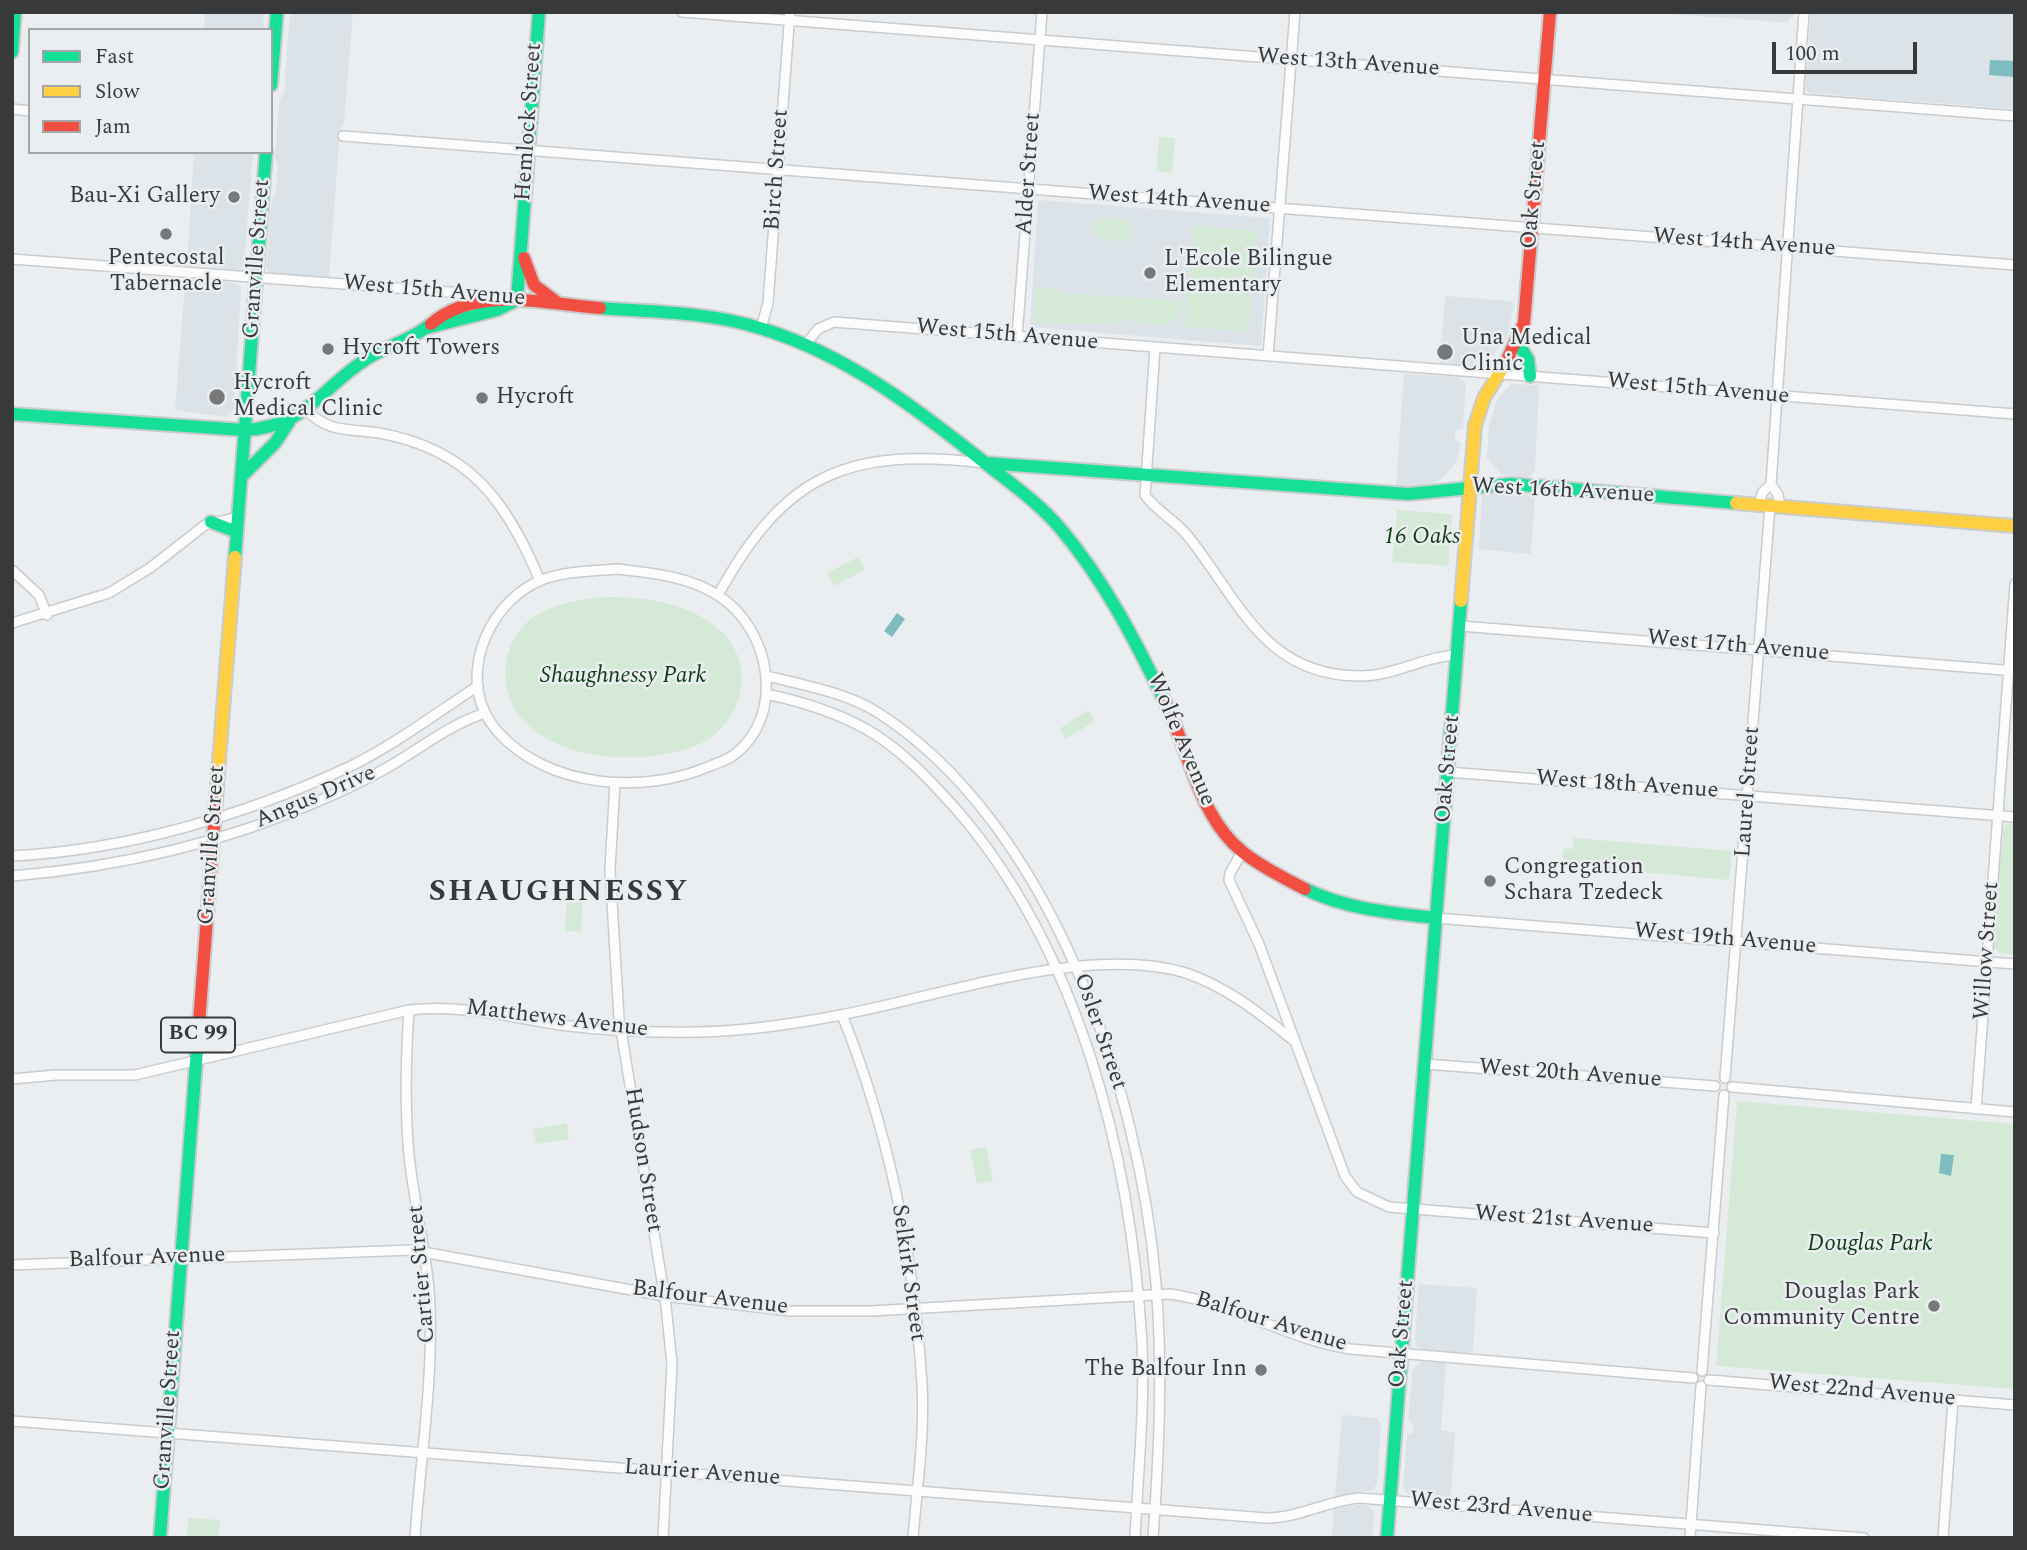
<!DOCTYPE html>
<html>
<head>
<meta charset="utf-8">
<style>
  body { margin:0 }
  #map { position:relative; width:2027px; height:1550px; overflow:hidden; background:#ebeef0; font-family:Spectral,serif }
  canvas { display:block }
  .frame { position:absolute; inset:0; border:14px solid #37393a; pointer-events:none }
  .legend { position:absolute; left:28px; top:28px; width:245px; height:126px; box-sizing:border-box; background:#eaeef1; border:2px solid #a2a6a8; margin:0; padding:9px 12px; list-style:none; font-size:21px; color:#37393a }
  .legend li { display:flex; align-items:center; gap:14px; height:35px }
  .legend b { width:35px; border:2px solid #a2a6a8 }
  .scale { position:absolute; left:1772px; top:42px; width:145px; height:32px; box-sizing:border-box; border:4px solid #37393a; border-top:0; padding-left:9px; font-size:21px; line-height:24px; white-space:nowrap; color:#37393a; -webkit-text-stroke:5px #eaeef1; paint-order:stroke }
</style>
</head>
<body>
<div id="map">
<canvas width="2027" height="1550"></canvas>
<div class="frame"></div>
<ul class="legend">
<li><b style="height:9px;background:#16e098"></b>Fast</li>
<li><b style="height:9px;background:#ffcf43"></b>Slow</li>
<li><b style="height:9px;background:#f24e42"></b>Jam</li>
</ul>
<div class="scale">100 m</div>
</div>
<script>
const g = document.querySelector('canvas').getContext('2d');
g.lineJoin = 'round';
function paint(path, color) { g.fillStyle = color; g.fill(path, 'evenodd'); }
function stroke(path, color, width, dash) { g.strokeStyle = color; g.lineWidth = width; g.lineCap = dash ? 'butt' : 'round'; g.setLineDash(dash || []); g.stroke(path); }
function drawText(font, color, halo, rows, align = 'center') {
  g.font = font + ' Spectral,serif'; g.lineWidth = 5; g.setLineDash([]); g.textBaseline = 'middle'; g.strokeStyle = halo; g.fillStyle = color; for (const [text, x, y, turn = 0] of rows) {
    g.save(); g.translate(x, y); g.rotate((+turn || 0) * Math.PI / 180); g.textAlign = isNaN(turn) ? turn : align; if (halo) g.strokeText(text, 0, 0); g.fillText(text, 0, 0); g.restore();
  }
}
const built = new Path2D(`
  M 205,12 L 264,12 L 263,30 L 204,30 Z
  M 290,12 L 353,12 L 344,124 L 340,128 L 329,279 L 270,273 L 266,268 L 271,205 L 276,192 L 278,167 L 275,157 L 279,102 L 284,92 Z
  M 1648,12 L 1796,12 L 1787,23 Z
  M 1811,12 L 2015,12 L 2015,109 L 1809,93 L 1805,88 Z
  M 194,152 L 253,152 L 244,264 L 240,270 L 187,264 Z
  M 1038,200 L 1270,218 L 1261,346 L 1030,327 Z
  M 188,279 L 235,283 L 241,287 L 234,409 L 226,417 L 175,410 L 185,283 Z
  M 1445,296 L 1510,301 L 1514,305 L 1507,337 L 1487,362 L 1473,366 L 1440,363 Z
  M 1404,374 L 1459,377 L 1466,384 L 1463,428 L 1455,432 L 1455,439 L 1461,444 L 1456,462 L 1443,478 L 1427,486 L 1396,486 Z
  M 1511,384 L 1539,385 L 1535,470 L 1528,477 L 1501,474 L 1487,458 L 1489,425 L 1498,398 Z
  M 1490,491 L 1535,495 L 1531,554 L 1479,549 L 1482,496 Z
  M 1419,1284 L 1477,1288 L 1473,1350 L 1468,1353 L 1426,1350 L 1417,1347 L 1415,1339 Z
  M 1422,1362 L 1446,1363 L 1441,1431 L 1455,1432 L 1451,1497 L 1408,1494 L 1403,1488 L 1407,1436 L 1413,1432 L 1414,1425 L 1408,1420 L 1413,1369 Z
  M 1342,1415 L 1377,1418 L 1381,1424 L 1377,1483 L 1373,1490 L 1335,1496 Z
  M 1365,1504 L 1374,1511 L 1373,1538 L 1332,1538 L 1334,1509 Z`);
const green = new Path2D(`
  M 1159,137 L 1175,138 L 1172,173 L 1156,171 Z
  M 1094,218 L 1130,220 L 1130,242 L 1093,237 Z
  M 1193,226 L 1257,231 L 1249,332 L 1185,327 Z
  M 1036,288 L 1058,289 L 1062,293 L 1184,301 L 1181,313 L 1171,323 L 1157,325 L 1127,319 L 1110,324 L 1033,323 Z
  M 1397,510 L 1452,514 L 1448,566 L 1392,562 Z
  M 858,557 L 865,570 L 834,586 L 827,573 Z
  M 604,597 C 641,596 685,602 715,626 C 762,662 743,731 690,748 C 640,764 562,762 524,721 C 493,688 502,632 542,612 C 561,602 583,599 604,597 Z
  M 1088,710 L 1095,721 L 1066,739 L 1059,729 Z
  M 2015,823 L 2015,955 L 2000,953 L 1994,947 L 2003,830 L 2006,824 Z
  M 1574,838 L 1732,851 L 1729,880 L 1573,866 L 1562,857 L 1564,848 L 1573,849 Z
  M 567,897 L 583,898 L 581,932 L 565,931 Z
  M 1737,1101 L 2015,1124 L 2015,1389 L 1716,1366 Z
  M 567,1123 L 569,1139 L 536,1144 L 533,1129 Z
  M 986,1147 L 993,1181 L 977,1184 L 970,1150 Z
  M 188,1518 L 220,1520 L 219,1538 L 187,1536 Z`);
const water = new Path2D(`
  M 1990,60 L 2015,61 L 2015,77 L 1989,75 Z
  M 897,613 L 905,619 L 892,637 L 884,631 Z
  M 1941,1154 L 1954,1155 L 1951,1176 L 1939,1173 Z`);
const street = new Path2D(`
  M 682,12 L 2015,116
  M 12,109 L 30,111
  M 343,136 L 2015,265
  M 12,259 L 463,293 L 486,298
  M 761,328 L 768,303 L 790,12
  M 1017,337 L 1042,12
  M 806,344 L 818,329 L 834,322 L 2015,414
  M 1155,348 L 1145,495 C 1156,511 1175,520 1187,535 C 1239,599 1263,676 1360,676 C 1395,676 1425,656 1458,655
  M 1268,356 L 1295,12
  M 305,409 C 330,434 347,428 379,433 C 469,449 507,501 540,581
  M 1759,505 L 1762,493 L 1771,484
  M 1780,506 L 1778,495 L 1771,484 L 1804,12
  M 617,569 C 651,573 689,576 719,596 C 770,629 787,714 734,755 C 727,760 718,763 710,766 C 644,795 548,788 498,732 C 454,684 485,605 539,581 C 563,571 592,571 617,569 Z
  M 12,570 L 39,595 L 47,615
  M 718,595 C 785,473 848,447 984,463
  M 12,623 L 109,593 L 150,568 L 205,525 L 238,517
  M 1461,626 L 2015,671
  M 767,676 C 803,685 845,692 877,712 C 1050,822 1140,1089 1156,1284 C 1163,1369 1159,1453 1153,1538
  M 766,694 C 800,701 835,712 866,729 C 901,749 929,779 956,809 C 1080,952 1131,1157 1142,1343 C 1145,1408 1138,1473 1135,1538
  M 1448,772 L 2015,817
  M 615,783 L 610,869 L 619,1018 L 666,1306 L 672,1364 L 663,1538
  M 1242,852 L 1230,873 L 1229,880 L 1259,944 L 1345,1176 L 1357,1192 L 1389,1207 L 1714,1233
  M 12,856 C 128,850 246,815 351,766 C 394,745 438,712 478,686
  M 12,876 C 119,867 222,844 321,800 C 342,791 363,781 383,770 C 417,751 448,725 485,713
  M 1436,918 L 2015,964
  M 409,1010 C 406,1054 405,1099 408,1144 C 412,1199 428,1252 430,1308 C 433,1384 420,1462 415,1538
  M 842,1015 C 889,1131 914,1259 922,1384 C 925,1434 917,1487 913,1538
  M 1425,1064 L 1715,1086
  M 1725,1078 L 1770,506
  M 12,1079 L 56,1075 L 135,1075 L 409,1010 C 462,1004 509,1017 561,1025 C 607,1031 653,1033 699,1032 C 747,1031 794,1024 841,1015 C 937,997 1090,943 1186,973 C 1227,987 1259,1013 1293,1040
  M 1732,1087 L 2015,1112
  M 1976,1109 L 2015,584
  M 12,1265 L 412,1250 L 664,1296 L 790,1311 L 871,1311 L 1170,1294 C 1233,1303 1287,1339 1350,1349 L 1693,1378
  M 1702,1371 L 1724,1095
  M 1709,1380 L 2015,1405
  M 12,1421 L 1266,1518 C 1299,1518 1327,1501 1359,1498 L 1864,1538
  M 1690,1538 L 1701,1386
  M 1943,1538 L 1953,1400`);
const fast = new Path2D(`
  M 12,52 L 15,12
  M 271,85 L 277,12
  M 517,300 L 539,12
  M 600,308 C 654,312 711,312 763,329 C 847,355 916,408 984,462 C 1009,482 1039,503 1060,528 C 1105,581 1136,642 1166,704
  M 426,328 L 497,310 L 517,300
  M 1517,342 L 1528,359 L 1530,376
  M 12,414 L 244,430 C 307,427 320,388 368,358 C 388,346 413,339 431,324
  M 986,463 L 1408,494 L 1511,484 L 1736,503
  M 241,477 L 275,443 L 289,422
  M 211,522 L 237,532
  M 235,557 L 266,152
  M 1305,889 C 1346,909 1391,913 1436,918
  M 160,1538 L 198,1036
  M 1387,1538 L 1461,601`);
const slow = new Path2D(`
  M 1736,503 L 2015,526
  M 1461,601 L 1475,425 L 1484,398 L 1505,364
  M 216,799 L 235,557`);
const jam = new Path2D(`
  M 524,258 L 534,285 L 558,303
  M 431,324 C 476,285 546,304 600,308
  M 1505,364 L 1524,323 L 1550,12
  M 1166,704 C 1190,754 1199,818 1244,853 C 1263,868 1284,878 1305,889
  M 198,1036 L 216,799`);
const markers = [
  [234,197,7,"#76787a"],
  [166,234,7,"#76787a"],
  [1150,273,7,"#76787a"],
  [328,349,7,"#76787a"],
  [1445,352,9,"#76787a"],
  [217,397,9,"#76787a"],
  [482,398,7,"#76787a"],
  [1490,881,7,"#76787a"],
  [1934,1306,7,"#76787a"],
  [1261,1370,7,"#76787a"]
];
const shields = [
  [198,1035,74]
];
const shieldNames = [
  ["BC 99",198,1035]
];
const streetNames = [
  ["West 13th Avenue",1348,64,4],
  ["Hemlock Street",530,122,-86],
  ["Birch Street",778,170,-86],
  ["Alder Street",1030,174,-86],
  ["Oak Street",1535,195,-85],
  ["West 14th Avenue",1179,201,4],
  ["West 14th Avenue",1744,244,4],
  ["Granville Street",258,259,-86],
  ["West 15th Avenue",434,292,5],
  ["West 15th Avenue",1007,336,5],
  ["West 15th Avenue",1698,390,5],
  ["West 16th Avenue",1563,492,3],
  ["West 17th Avenue",1738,647,5],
  ["Wolfe Avenue",1180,740,67],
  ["Oak Street",1449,769,-85],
  ["West 18th Avenue",1627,786,4],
  ["Laurel Street",1749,792,-86],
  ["Angus Drive",316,798,-23],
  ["Granville Street",213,845,-86],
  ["West 19th Avenue",1725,940,5],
  ["Willow Street",1988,951,-86],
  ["Matthews Avenue",557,1020,7],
  ["Osler Street",1099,1032,71],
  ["West 20th Avenue",1570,1075,4],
  ["Hudson Street",642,1160,81],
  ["West 21st Avenue",1564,1221,4],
  ["Balfour Avenue",147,1259,-2],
  ["Selkirk Street",907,1273,82],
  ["Cartier Street",423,1274,-95],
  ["Balfour Avenue",710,1299,7],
  ["Balfour Avenue",1271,1323,17],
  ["Oak Street",1403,1334,-85],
  ["West 22nd Avenue",1862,1392,5],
  ["Granville Street",169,1410,-86],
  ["Laurier Avenue",702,1474,4],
  ["West 23rd Avenue",1501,1509,5]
];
const poiNames = [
  ["Bau-Xi Gallery",220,197,"right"],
  ["Pentecostal",166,259,"center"],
  ["Tabernacle",166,285,"center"],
  ["L'Ecole Bilingue",1164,260],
  ["Elementary",1164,286],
  ["Una Medical",1461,339],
  ["Clinic",1461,365],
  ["Hycroft Towers",342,349],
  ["Hycroft",233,384],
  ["Medical Clinic",233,410],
  ["Hycroft",496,398],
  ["Congregation",1504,868],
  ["Schara Tzedeck",1504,894],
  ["Douglas Park",1920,1293,"right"],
  ["Community Centre",1920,1319,"right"],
  ["The Balfour Inn",1247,1370,"right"]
];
const parkNames = [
  ["16 Oaks",1422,538],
  ["Shaughnessy Park",623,677],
  ["Douglas Park",1870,1245]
];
const districtNames = [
  ["SHAUGHNESSY",559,894]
];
paint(built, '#dbe2e8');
paint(green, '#d5ead6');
paint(water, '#7ebcc0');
stroke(street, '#c9cbcd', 12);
stroke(fast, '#c9cbcd', 16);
stroke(slow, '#c9cbcd', 16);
stroke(jam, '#c9cbcd', 16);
stroke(street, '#fcfcfd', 9);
stroke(fast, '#16e098', 12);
stroke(slow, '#ffcf43', 12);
stroke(jam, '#f24e42', 12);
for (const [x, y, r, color] of markers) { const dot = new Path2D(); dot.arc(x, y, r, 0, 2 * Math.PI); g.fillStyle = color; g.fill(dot); stroke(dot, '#eaeef1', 2.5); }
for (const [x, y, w] of shields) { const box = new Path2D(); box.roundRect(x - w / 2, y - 17.5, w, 35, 5); g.fillStyle = '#eaeef1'; g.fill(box); stroke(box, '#37393a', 2); }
drawText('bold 21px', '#37393a', null, shieldNames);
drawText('23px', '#37393a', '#eaeef1', streetNames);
drawText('23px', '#37393a', '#eaeef1', poiNames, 'left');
drawText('italic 23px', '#0a3d0f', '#eaeef1', parkNames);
g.letterSpacing = '2px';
drawText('bold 30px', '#37393a', '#eaeef1', districtNames);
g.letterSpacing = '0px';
</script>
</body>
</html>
